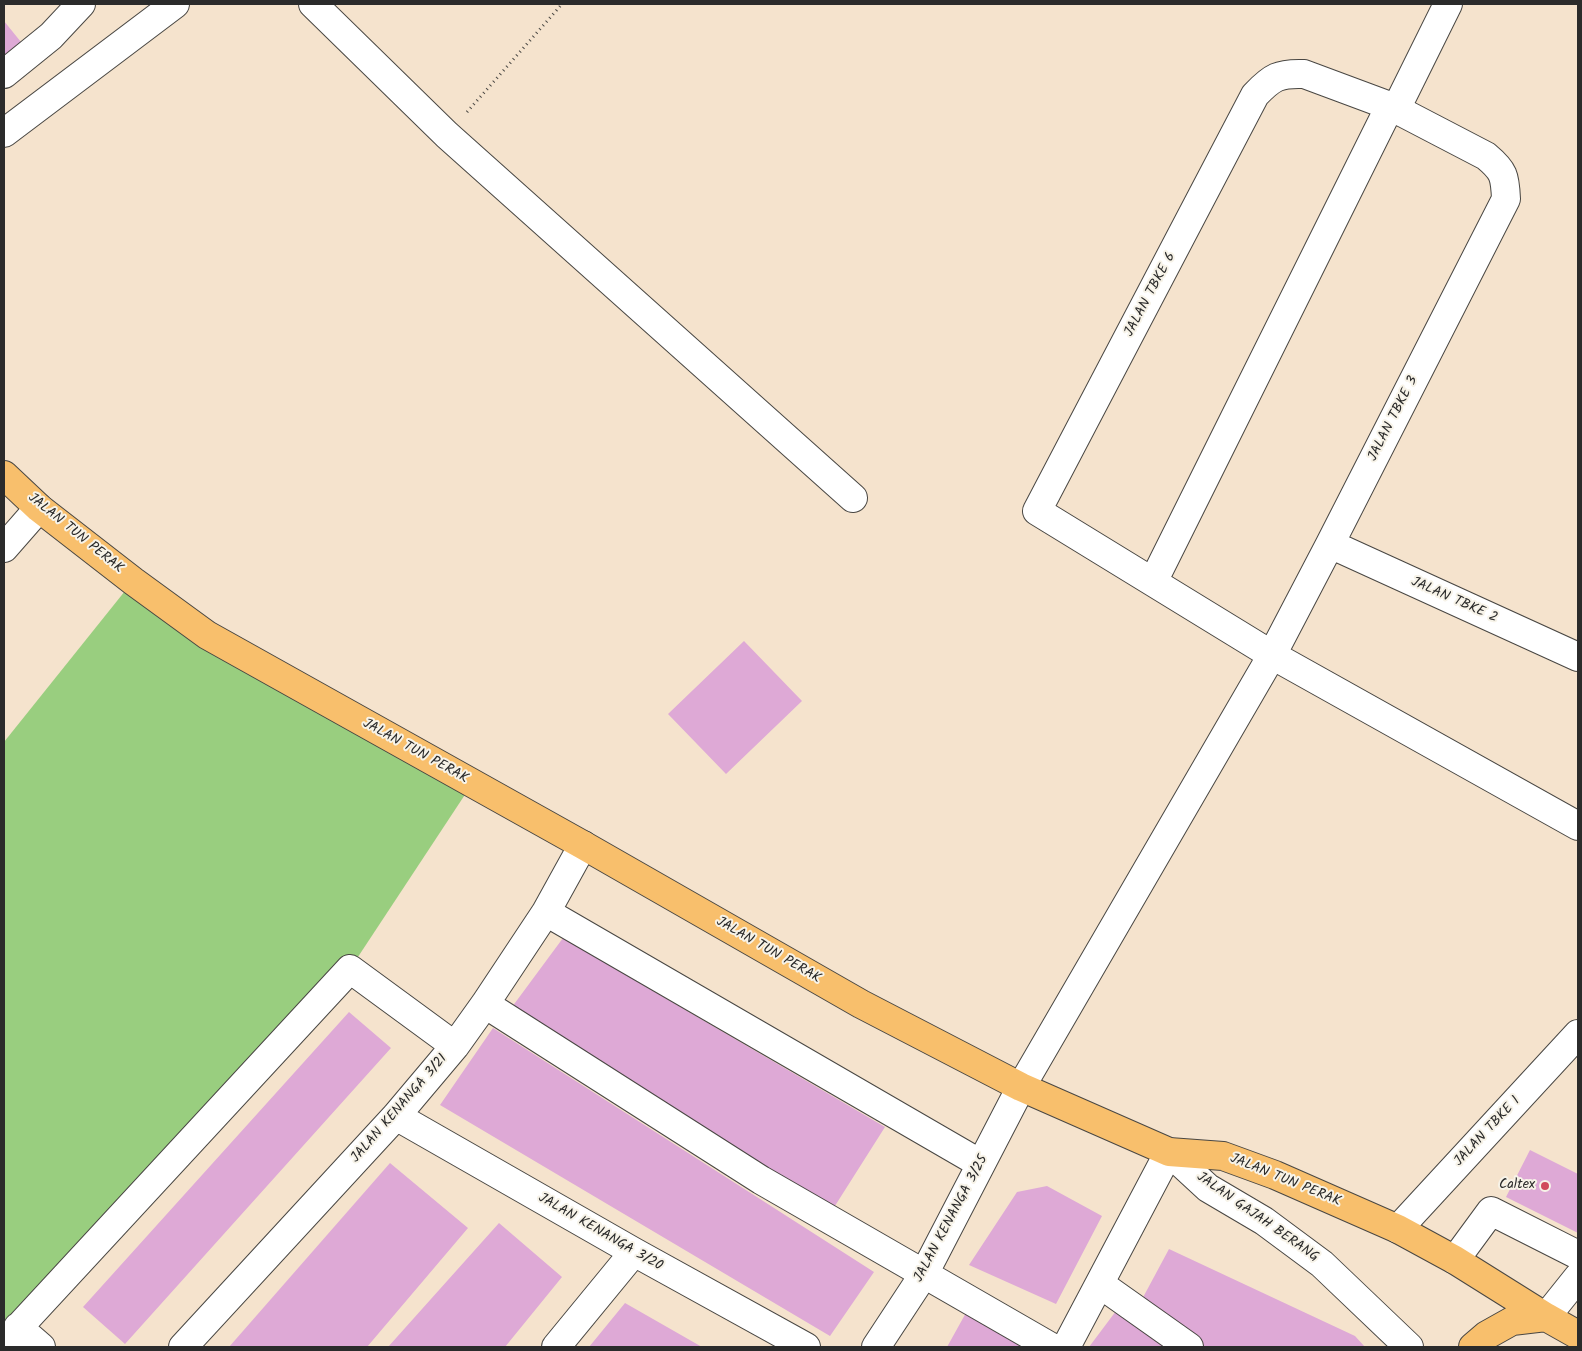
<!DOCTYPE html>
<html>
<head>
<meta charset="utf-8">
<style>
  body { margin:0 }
  #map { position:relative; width:1582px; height:1351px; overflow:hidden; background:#f5e3cd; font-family:Kalam,sans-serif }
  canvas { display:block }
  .frame { position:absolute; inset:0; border:5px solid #2b2b2b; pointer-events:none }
</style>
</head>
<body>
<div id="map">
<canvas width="1582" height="1351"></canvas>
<div class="frame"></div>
</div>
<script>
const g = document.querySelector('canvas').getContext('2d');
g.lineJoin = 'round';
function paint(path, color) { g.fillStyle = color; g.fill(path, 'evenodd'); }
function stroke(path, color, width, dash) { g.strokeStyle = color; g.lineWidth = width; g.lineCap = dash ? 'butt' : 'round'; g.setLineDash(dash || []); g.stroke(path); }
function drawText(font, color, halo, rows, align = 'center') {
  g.font = font + ' Kalam,sans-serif'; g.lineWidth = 4; g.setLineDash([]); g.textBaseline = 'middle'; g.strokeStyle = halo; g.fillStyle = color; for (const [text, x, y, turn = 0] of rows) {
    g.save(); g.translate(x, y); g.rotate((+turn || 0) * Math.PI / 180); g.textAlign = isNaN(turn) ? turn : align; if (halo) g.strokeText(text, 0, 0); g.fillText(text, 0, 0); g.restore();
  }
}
const green = new Path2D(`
  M 133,581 L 472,784 L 350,969 L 4,1342 L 4,742 Z`);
const building = new Path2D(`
  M 4,21 L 25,47 L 4,64 Z
  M 744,641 L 802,701 L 726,774 L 668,714 Z
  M 563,938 L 885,1127 L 833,1209 L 512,1007 Z
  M 349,1012 L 391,1048 L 125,1344 L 83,1307 Z
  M 493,1028 L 874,1272 L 830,1336 L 440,1105 Z
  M 1530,1150 L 1578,1174 L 1578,1233 L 1506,1197 Z
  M 390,1163 L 468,1228 L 367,1347 L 229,1347 Z
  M 1047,1186 L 1102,1216 L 1056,1304 L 969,1265 L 1017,1192 Z
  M 499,1223 L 562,1277 L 505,1347 L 388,1347 Z
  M 1169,1249 L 1355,1336 L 1365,1347 L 1204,1347 L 1140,1303 Z
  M 625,1303 L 702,1347 L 589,1347 Z
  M 967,1311 L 1033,1347 L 947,1347 Z
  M 1116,1311 L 1165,1347 L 1089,1347 Z`);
const path = new Path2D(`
  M 467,112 L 562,4`);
const minor = new Path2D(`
  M 313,4 L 447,135 L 853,498
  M 4,74 L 51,36 L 81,4
  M 1396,109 L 1448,4
  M 4,133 L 175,4
  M 1330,544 L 1578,657
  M 4,548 L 39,508
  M 1153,582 L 1390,106
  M 546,912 L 981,1164
  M 485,1004 L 761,1180 L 1051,1347
  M 396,1116 L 634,1252 L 806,1347
  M 1398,1229 L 1578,1034
  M 1455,1260 L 1491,1211 L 1578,1255
  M 1100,1284 L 1189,1347
  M 1546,1317 L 1578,1277
  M 18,1327 L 41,1347
  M 4,1343 L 350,969 L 455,1046
  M 183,1347 L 396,1116 L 455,1046 L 485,1004 L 546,912 L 583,845
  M 556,1347 L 634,1252
  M 876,1347 L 924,1274 L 1021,1087 L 1272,655 L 1330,544 L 1506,199 C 1505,176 1504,171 1486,156 L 1390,106 L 1304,74 C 1279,73 1272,77 1255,95 L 1037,511 L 1272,655 L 1578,826
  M 1066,1347 L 1169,1152 L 1208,1188 L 1264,1221 L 1322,1264 L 1409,1347`);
const major = new Path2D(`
  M 4,475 L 39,508 L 133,581 L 207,635 L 583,845 L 861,1004 L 1021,1087 L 1169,1152 L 1223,1156 L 1275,1175 L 1398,1229 L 1455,1260 L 1546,1317 L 1578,1335
  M 1473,1347 L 1487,1335 L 1512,1321 L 1546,1317`);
const markers = [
  [1545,1186,5,"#d1495b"]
];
const streetNames = [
  ["JALAN TBKE 6",1151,295,-62],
  ["JALAN TBKE 3",1394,419,-63],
  ["JALAN TUN PERAK",75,534,39],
  ["JALAN TBKE 2",1454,601,24],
  ["JALAN TUN PERAK",415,752,29],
  ["JALAN TUN PERAK",768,951,30],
  ["JALAN KENANGA 3/21",400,1109,-49],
  ["JALAN TBKE 1",1488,1132,-47],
  ["JALAN TUN PERAK",1285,1181,22],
  ["JALAN GAJAH BERANG",1257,1218,35],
  ["JALAN KENANGA 3/25",952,1219,-62],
  ["JALAN KENANGA 3/20",600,1233,30]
];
const poiNames = [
  ["Caltex",1535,1186]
];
paint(green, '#99ce7f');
paint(building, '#dea9d6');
stroke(minor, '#494743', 30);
stroke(major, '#494743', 30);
stroke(path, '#494743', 3, [1, 4]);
stroke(minor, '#fff', 28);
stroke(major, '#f8bf6c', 28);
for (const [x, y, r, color] of markers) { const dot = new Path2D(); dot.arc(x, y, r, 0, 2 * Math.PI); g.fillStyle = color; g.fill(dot); stroke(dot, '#f7f3e8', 2); }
drawText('14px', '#2b2b2b', '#f7f3e8', streetNames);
drawText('14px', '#2b2b2b', '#f7f3e8', poiNames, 'right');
</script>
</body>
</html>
